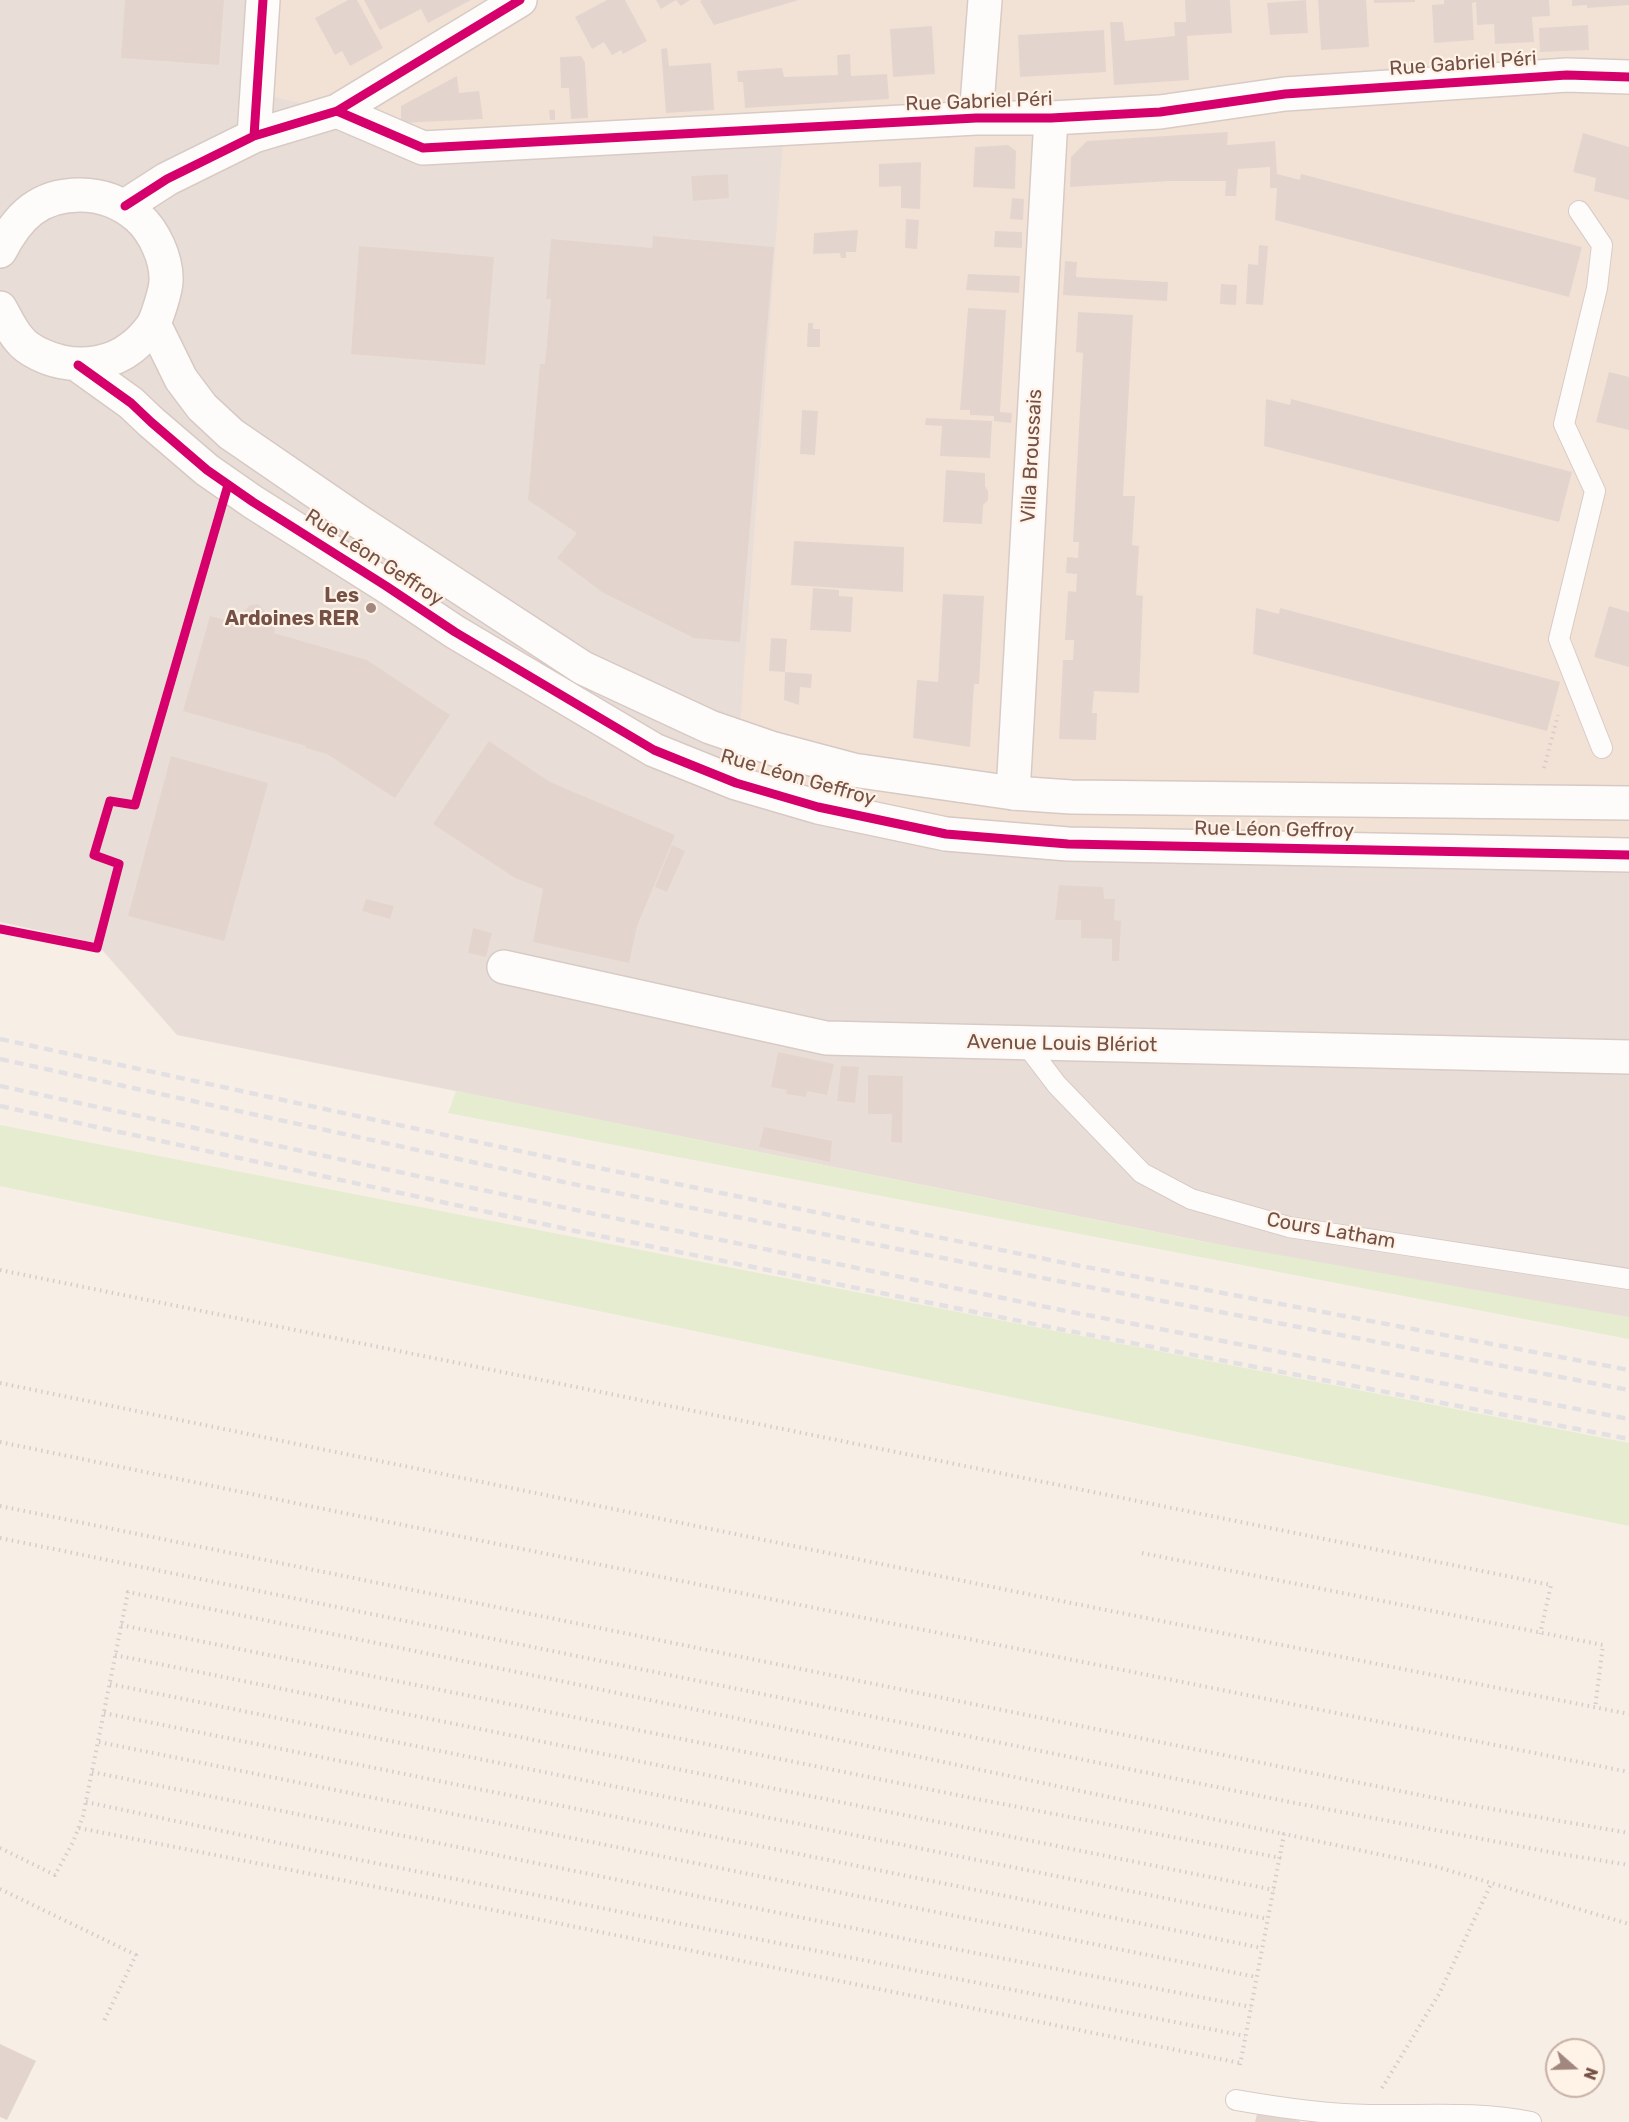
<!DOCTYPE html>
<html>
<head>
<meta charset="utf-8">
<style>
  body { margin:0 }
  #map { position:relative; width:1629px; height:2122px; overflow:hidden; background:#f7eee6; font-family:Rubik,sans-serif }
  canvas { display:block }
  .north { position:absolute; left:1545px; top:2038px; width:60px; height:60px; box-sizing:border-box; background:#fff2e6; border:2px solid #c7b1a6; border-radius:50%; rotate:110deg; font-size:16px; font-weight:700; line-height:24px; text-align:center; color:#745047 }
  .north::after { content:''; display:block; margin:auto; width:21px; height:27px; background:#a2877f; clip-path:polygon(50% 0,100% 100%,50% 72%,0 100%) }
</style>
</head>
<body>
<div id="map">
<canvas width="1629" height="2122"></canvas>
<div class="north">N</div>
</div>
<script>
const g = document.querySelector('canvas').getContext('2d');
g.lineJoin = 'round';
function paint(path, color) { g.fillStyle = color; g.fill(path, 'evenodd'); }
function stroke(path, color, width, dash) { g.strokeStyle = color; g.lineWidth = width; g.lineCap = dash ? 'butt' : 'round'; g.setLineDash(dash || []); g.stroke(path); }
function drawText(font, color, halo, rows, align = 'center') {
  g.font = font + ' Rubik,sans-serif'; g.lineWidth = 4.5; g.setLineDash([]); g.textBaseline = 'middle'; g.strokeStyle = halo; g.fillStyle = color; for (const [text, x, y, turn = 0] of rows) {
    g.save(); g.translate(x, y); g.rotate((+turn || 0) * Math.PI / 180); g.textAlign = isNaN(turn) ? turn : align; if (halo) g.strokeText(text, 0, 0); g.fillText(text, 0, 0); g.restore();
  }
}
const residential = new Path2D(`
  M 263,0 L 1629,0 L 1629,854 L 946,834 L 736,783 L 423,148 L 256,93 Z`);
const industrial = new Path2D(`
  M 0,0 L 263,0 L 256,93 L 337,111 L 423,148 L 784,128 L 736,783 L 946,834 L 1629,854 L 1629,1327 L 177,1035 L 96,943 L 0,922 Z`);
const green = new Path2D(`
  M 456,1091 L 1200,1241 L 1629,1317 L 1629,1339 L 448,1113 Z
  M 0,1125 L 1629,1443 L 1629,1526 L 0,1186 Z`);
const building = new Path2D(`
  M 125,0 L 224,0 L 219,65 L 121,58 Z
  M 348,0 L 357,0 L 383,48 L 350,66 L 342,51 L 335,55 L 315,18 Z
  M 364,0 L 471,0 L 428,23 L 421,9 L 380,30 Z
  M 607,0 L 625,0 L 647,41 L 623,54 L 621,50 L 612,55 L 604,42 L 592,49 L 575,17 Z
  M 656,0 L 690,0 L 681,6 L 676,0 L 661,9 Z
  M 799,0 L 714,25 L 700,1 L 702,0 Z
  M 1185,0 L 1230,0 L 1232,33 L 1187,36 L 1189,80 L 1114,85 L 1110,22 L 1123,22 L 1125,41 L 1175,36 L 1174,22 L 1186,22 Z
  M 1306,0 L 1308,33 L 1270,35 L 1267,3 Z
  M 1318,0 L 1366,0 L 1369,47 L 1321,50 Z
  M 1374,0 L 1415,0 L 1415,2 L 1374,3 Z
  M 1444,0 L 1549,0 L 1550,16 L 1532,17 L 1534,42 L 1495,44 L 1494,24 L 1477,25 L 1476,2 L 1472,3 L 1474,40 L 1434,43 L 1432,5 L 1444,4 Z
  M 1572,0 L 1629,0 L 1629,5 L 1587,8 L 1587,5 L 1572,6 Z
  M 1588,25 L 1589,50 L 1540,52 L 1539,28 Z
  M 932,26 L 935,74 L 893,77 L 890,29 Z
  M 1104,30 L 1106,72 L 1020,77 L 1018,35 Z
  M 667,48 L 669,66 L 711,63 L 714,110 L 666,113 L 661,49 Z
  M 850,54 L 851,76 L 887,74 L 889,99 L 745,108 L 743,82 L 738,82 L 737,71 L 782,68 L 784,77 L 838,75 L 837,55 Z
  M 581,56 L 585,63 L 588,118 L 571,119 L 569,88 L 561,88 L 560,57 Z
  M 457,76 L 459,93 L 479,91 L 483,119 L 401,123 L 401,106 Z
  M 549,110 L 555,110 L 555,120 L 550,120 Z
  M 1228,132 L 1227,145 L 1275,141 L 1277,174 L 1300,180 L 1301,174 L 1582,247 L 1569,297 L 1275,220 L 1277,188 L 1270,188 L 1270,167 L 1238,169 L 1236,196 L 1225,196 L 1226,181 L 1170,181 L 1070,187 L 1071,157 L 1087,141 Z
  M 1583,133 L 1629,147 L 1629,200 L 1594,191 L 1596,178 L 1573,172 Z
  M 1008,145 L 1016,151 L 1015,189 L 973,187 L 975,147 Z
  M 921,162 L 920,209 L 901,208 L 901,186 L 879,187 L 879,164 Z
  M 728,174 L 729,198 L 693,201 L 691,176 Z
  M 1012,198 L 1024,199 L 1023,220 L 1010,219 Z
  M 906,219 L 919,220 L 917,249 L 905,248 Z
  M 858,230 L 856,252 L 846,252 L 846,258 L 841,258 L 840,253 L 813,254 L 814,233 Z
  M 995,231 L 1022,232 L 1022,248 L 994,247 Z
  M 653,236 L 774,247 L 740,642 L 694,638 L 602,592 L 557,558 L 577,533 L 528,500 L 540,364 L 545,364 L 551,299 L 546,299 L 551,239 L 652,248 Z
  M 1259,245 L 1268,246 L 1263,305 L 1246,304 L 1248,264 L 1258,265 Z
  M 359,246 L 494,257 L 485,365 L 351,354 Z
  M 1065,261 L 1077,262 L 1076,277 L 1168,282 L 1167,301 L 1063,295 Z
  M 968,274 L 1020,276 L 1019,293 L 966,290 Z
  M 1221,284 L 1237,285 L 1236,305 L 1220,304 Z
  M 968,308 L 1006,310 L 1000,412 L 1012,413 L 1011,423 L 994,421 L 994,416 L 970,415 L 970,410 L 960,410 Z
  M 1078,312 L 1133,315 L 1123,496 L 1135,496 L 1132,545 L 1139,546 L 1136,595 L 1143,596 L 1139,693 L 1094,691 L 1092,713 L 1097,713 L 1096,740 L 1059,739 L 1063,660 L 1073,660 L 1074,640 L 1065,640 L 1068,591 L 1076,592 L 1077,574 L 1066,573 L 1067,557 L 1078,558 L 1079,542 L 1073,542 L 1083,353 L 1076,352 Z
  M 808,323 L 813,323 L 813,329 L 820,329 L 820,347 L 807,347 Z
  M 1609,372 L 1629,377 L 1629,430 L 1596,422 Z
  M 1266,399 L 1290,405 L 1291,399 L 1572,472 L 1559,522 L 1264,446 Z
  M 802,410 L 818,411 L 815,455 L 800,454 Z
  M 926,418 L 992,421 L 990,458 L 940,456 L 942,426 L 925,425 Z
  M 946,470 L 985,473 L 985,486 L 988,491 L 988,500 L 983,505 L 982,524 L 943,522 Z
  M 794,541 L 904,547 L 903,592 L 791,585 Z
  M 813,588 L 839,590 L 839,596 L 853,597 L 851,632 L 810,630 Z
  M 943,594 L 984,596 L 979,684 L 974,684 L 970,747 L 913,738 L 917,680 L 938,682 Z
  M 258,604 L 265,612 L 265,618 L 277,622 L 274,633 L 367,660 L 450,715 L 395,798 L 327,754 L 306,748 L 306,746 L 183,711 L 210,616 L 241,624 L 245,610 L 250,605 Z
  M 1609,606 L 1629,612 L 1629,667 L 1594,657 Z
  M 1256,608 L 1279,614 L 1280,608 L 1560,682 L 1547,731 L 1253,654 Z
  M 771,638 L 787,639 L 785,672 L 769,671 Z
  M 785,672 L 812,674 L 811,688 L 800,687 L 799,705 L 784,700 Z
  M 489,741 L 550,782 L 675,835 L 637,926 L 629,963 L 533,942 L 543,889 L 515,878 L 433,824 Z
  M 171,756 L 268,783 L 224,941 L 128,916 Z
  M 672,845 L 685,851 L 667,892 L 655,887 Z
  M 1059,885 L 1103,887 L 1104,899 L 1115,899 L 1114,920 L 1121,921 L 1119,961 L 1112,961 L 1112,939 L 1081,938 L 1081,920 L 1055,920 Z
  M 366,899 L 394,906 L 390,919 L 362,911 Z
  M 473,928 L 492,933 L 486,957 L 468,953 Z
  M 778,1052 L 834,1064 L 827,1095 L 807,1091 L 806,1097 L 786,1094 L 787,1090 L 771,1087 Z
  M 841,1066 L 859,1067 L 855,1103 L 837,1101 Z
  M 868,1075 L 903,1076 L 902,1143 L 891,1142 L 892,1114 L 868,1114 Z
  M 764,1127 L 832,1141 L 830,1162 L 759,1147 Z
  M 0,2044 L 36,2061 L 7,2120 L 0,2117 Z
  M 1258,2110 L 1300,2121 L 1300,2122 L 1255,2122 Z`);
const path = new Path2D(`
  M 1544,768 L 1558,715
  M 0,929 L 97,948 L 119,864 L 94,855 L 110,801 L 135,805 L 218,520
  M 0,1270 L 1551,1585 L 1540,1634
  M 0,1383 L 1071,1603 L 1629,1714
  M 0,1442 L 324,1509 L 1629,1772
  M 0,1506 L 1469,1805 L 1629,1833
  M 0,1538 L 1290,1802 L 1555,1853 L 1629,1865
  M 1142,1553 L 1603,1645 L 1595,1708
  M 121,1625 L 972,1798 L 1281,1858
  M 115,1655 L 1274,1890
  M 110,1684 L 1268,1919
  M 104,1713 L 1262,1948
  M 99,1742 L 1256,1977
  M 92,1772 L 950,1948 L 1251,2007
  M 86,1802 L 350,1858 L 1245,2036
  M 79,1828 L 498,1911 L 1240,2063
  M 0,1848 L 55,1875 L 73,1842 L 83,1816 L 128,1592 L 551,1679 L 1284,1834
  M 0,1889 L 136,1955 L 103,2023
  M 1240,2065 L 1284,1834 L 1434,1866 L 1629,1924
  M 1382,2088 L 1439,1994 L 1492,1882`);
const lane = new Path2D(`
  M 1579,211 L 1602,245 L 1597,288 L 1564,424 L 1595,491 L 1559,639 L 1602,748
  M 1025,1043 L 1057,1085 L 1142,1173 L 1191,1199 L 1289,1227 L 1629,1279
  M 1236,2100 C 1281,2108 1324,2114 1369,2115 C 1424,2116 1477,2111 1531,2122`);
const street = new Path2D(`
  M 337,111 L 423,148 L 976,118 L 1051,118 L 1160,112 L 1285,94 L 1567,75 L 1629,77
  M 976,118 L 985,0
  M 254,136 L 263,0
  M 125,206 L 167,179 L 254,136 L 337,111 L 520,0
  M 1013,793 L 1051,118
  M 504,967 L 826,1038 L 1629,1057`);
const secondary = new Path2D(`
  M 0,251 C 18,216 39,195 80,195 C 102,195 121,202 138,217 C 154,231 167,259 166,281 C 166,290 157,318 153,325 C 148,332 138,343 131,348 C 112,363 85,367 62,362 C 48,359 28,351 19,339 C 11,330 6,318 0,308
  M 154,324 L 181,379 L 202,407 L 231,434 L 355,519 L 583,668 L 710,727 L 774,749 L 853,770 L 1013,793 L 1071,797 L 1629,803
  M 78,365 L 131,403 L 151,422 L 207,470 L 253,502 L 386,586 L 455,632 L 654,750 L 736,783 L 818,807 L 946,834 L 1068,844 L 1629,855`);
const rail = new Path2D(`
  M 0,1039 L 589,1166 L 1070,1264 L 1629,1370
  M 0,1059 L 587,1187 L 1068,1283 L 1629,1390
  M 0,1086 L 585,1212 L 1061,1310 L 1629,1419
  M 0,1106 L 580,1232 L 1059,1329 L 1629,1439`);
const cycleway = new Path2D(`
  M 337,111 L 423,148 L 976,118 L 1051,118 L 1160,112 L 1285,94 L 1567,75 L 1629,77
  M 254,136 L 263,0
  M 125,206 L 167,179 L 254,136 L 337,111 L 520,0
  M 78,365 L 131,403 L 151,422 L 207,470 L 253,502 L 386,586 L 455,632 L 654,750 L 736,783 L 818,807 L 946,834 L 1068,844 L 1629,855
  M 0,929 L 97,948 L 119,864 L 94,855 L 110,801 L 135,805 L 228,485`);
const markers = [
  [371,608,6,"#a2877f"]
];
const streetNames = [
  ["Rue Gabriel Péri",1463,64,-4],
  ["Rue Gabriel Péri",979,102,-2],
  ["Villa Broussais",1032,456,-87],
  ["Rue Léon Geffroy",374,558,33],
  ["Rue Léon Geffroy",798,778,16],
  ["Rue Léon Geffroy",1274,830,1],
  ["Avenue Louis Blériot",1062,1044,1],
  ["Cours Latham",1331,1231,10]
];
const poiNames = [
  ["Les",359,596],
  ["Ardoines RER",359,619]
];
paint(residential, '#f2e2d6');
paint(industrial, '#e9ded7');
paint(green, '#e5ecd0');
paint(building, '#e3d5ce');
stroke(lane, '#d8cbc5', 22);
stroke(street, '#d8cbc5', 36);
stroke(secondary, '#d7c9c3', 36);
stroke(path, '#d7ccc9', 4, [1.5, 4.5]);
stroke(lane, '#fefcfb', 20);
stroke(street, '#fefcfb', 33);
stroke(secondary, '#fefcfb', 33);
stroke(rail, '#e3e0e3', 4.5, [9, 6]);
stroke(cycleway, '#d6006c', 9);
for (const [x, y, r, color] of markers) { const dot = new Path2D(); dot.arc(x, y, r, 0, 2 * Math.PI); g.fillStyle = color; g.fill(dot); stroke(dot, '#fff2e6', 2); }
drawText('20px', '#745047', '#fff2e6', streetNames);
drawText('bold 20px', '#745047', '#fff2e6', poiNames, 'right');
</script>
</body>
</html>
